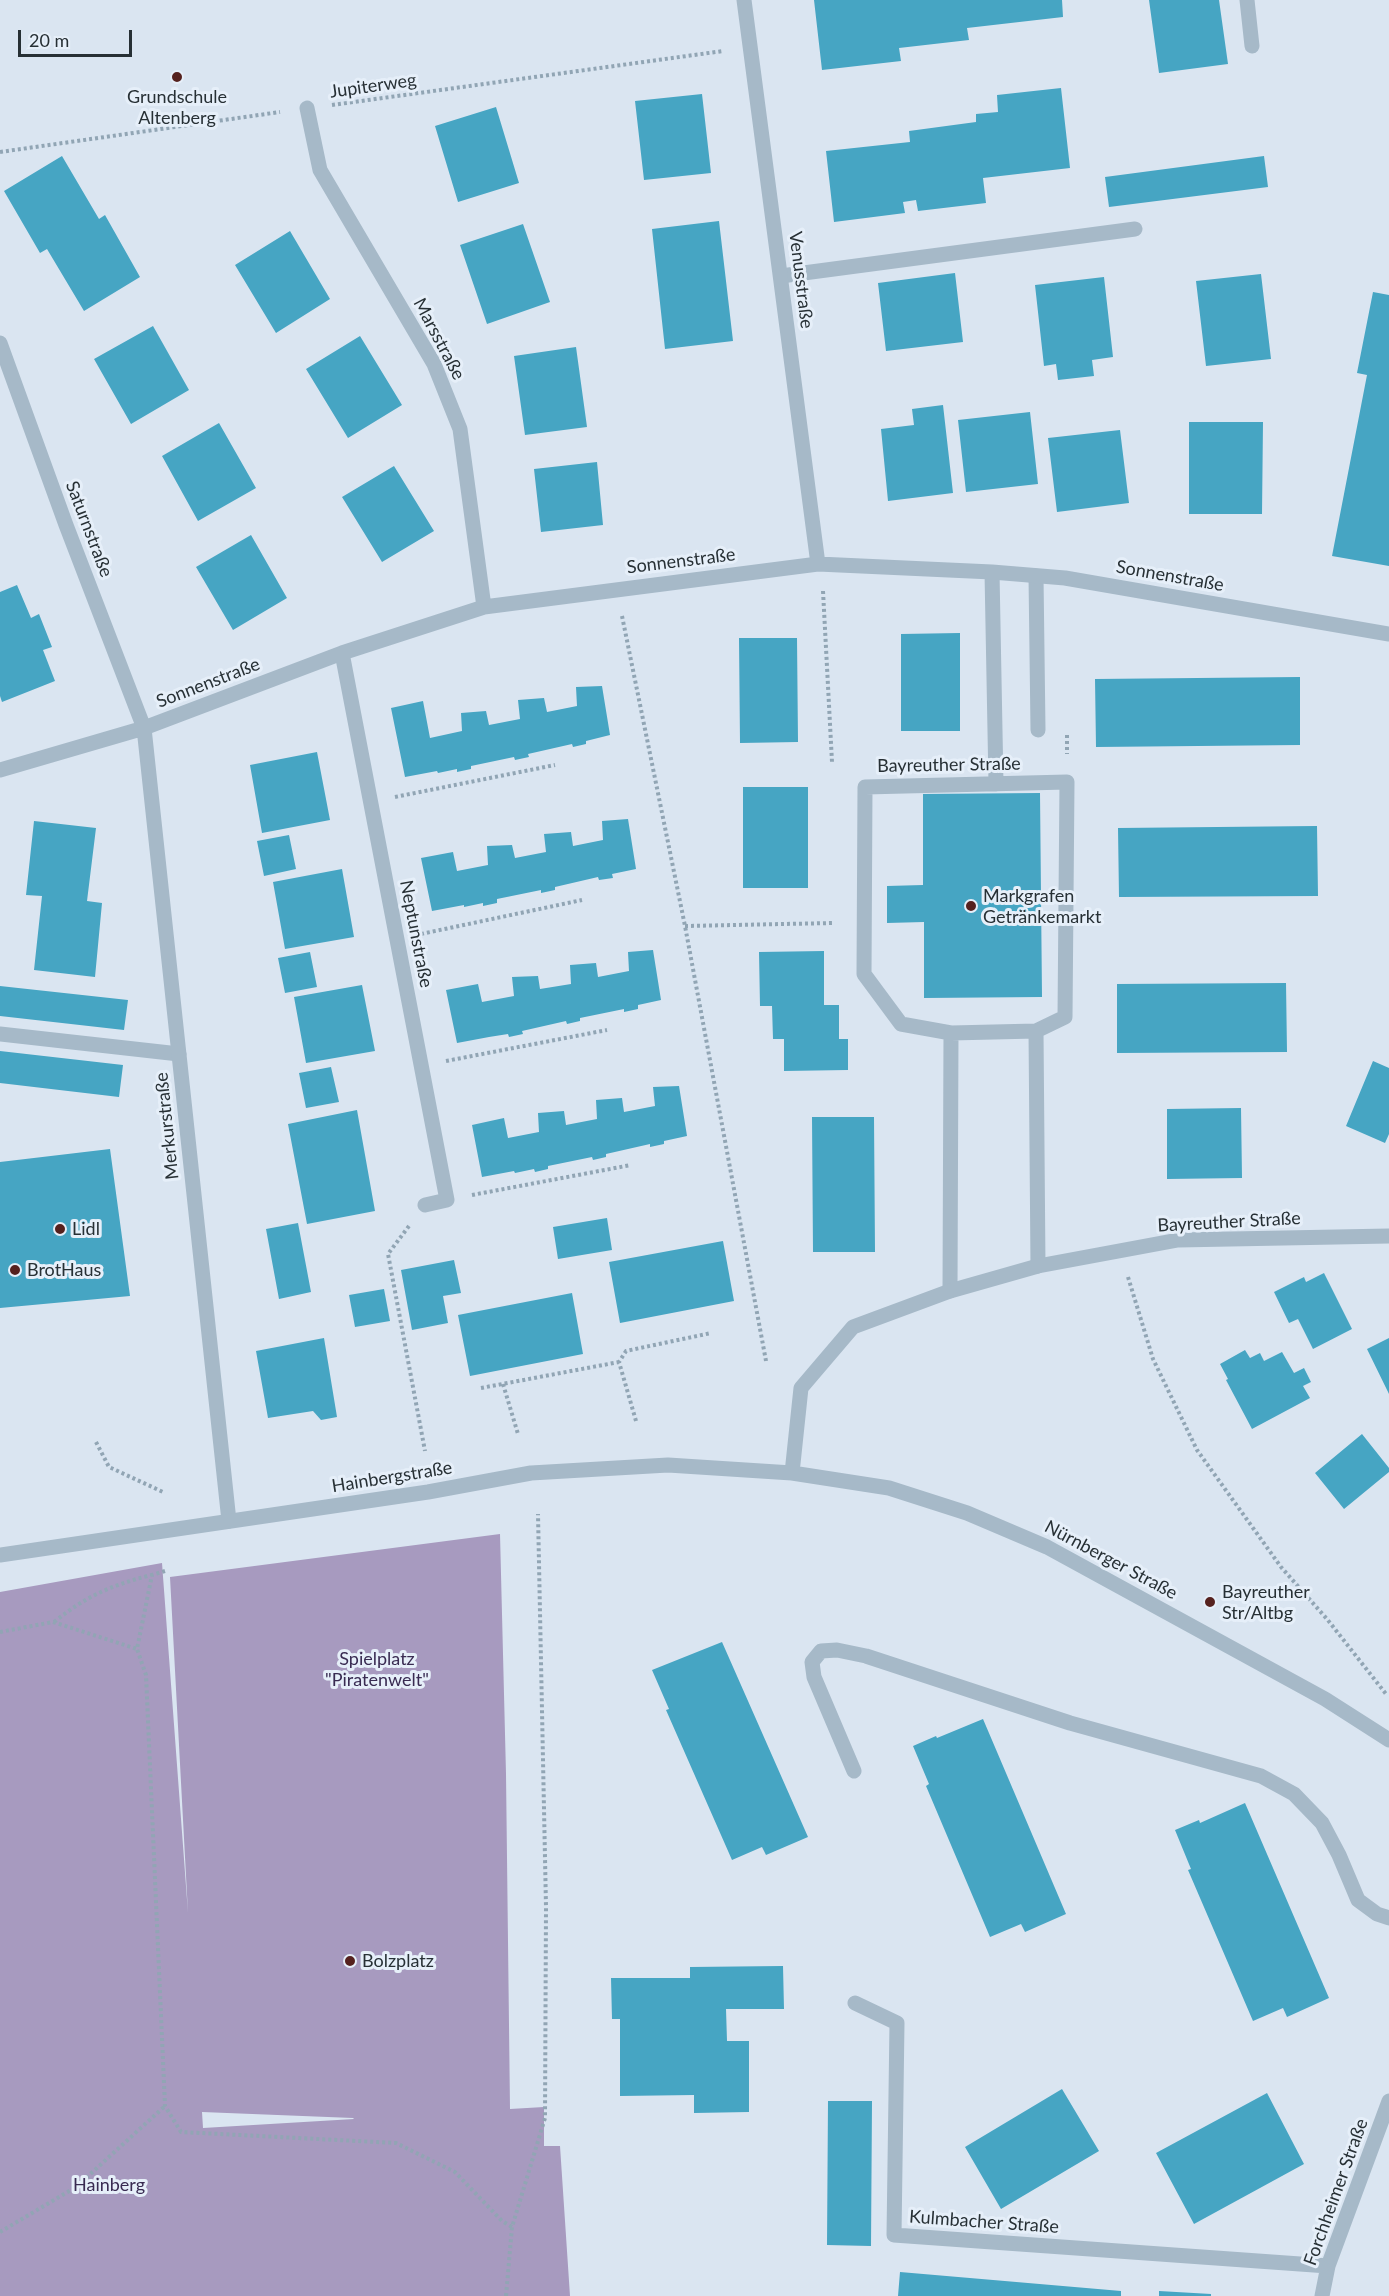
<!DOCTYPE html>
<html>
<head>
<meta charset="utf-8">
<style>
  body { margin:0 }
  #map { position:relative; width:1389px; height:2296px; overflow:hidden; background:#dae5f1; font-family:Lato,sans-serif }
  canvas { display:block }
  .scale { position:absolute; left:18px; top:30px; width:114px; height:27px; box-sizing:border-box; border:3px solid #273035; border-top:0; padding-left:8px; font-size:18px; line-height:21px; white-space:nowrap; color:#273035; -webkit-text-stroke:4px #e6eff9; paint-order:stroke }
</style>
</head>
<body>
<div id="map">
<canvas width="1389" height="2296"></canvas>
<div class="scale">20 m</div>
</div>
<script>
const g = document.querySelector('canvas').getContext('2d');
g.lineJoin = 'round';
function paint(path, color) { g.fillStyle = color; g.fill(path, 'evenodd'); }
function stroke(path, color, width, dash) { g.strokeStyle = color; g.lineWidth = width; g.lineCap = dash ? 'butt' : 'round'; g.setLineDash(dash || []); g.stroke(path); }
function drawText(font, color, halo, rows, align = 'center') {
  g.font = font + ' Lato,sans-serif'; g.lineWidth = 6; g.setLineDash([]); g.textBaseline = 'middle'; g.strokeStyle = halo; g.fillStyle = color; for (const [text, x, y, turn = 0] of rows) {
    g.save(); g.translate(x, y); g.rotate((+turn || 0) * Math.PI / 180); g.textAlign = isNaN(turn) ? turn : align; if (halo) g.strokeText(text, 0, 0); g.fillText(text, 0, 0); g.restore();
  }
}
const green = new Path2D(`
  M 500,1534 L 506,1774 L 510,2109 L 544,2107 L 544,2146 L 560,2146 L 570,2296 L 0,2296 L 0,1592 L 162,1563 L 188,1913 L 170,1577 ZM 202,2112 L 353,2118 L 354,2119 L 203,2128 Z`);
const building = new Path2D(`
  M 814,0 L 1062,0 L 1063,17 L 967,28 L 969,40 L 899,48 L 901,61 L 822,70 Z
  M 1149,0 L 1219,0 L 1228,64 L 1159,73 Z
  M 1061,88 L 1070,168 L 983,178 L 986,203 L 918,211 L 916,200 L 903,202 L 905,213 L 834,222 L 826,151 L 910,142 L 909,131 L 976,122 L 976,114 L 998,112 L 997,95 Z
  M 702,94 L 711,173 L 644,180 L 635,101 Z
  M 496,107 L 519,183 L 458,202 L 435,126 Z
  M 62,156 L 99,219 L 105,215 L 140,277 L 84,311 L 47,249 L 40,253 L 4,191 Z
  M 1264,156 L 1268,187 L 1109,207 L 1105,177 Z
  M 719,221 L 733,341 L 665,349 L 652,229 Z
  M 523,224 L 550,302 L 487,324 L 460,245 Z
  M 290,231 L 330,299 L 276,333 L 235,265 Z
  M 955,273 L 963,342 L 886,351 L 878,283 Z
  M 1261,274 L 1271,359 L 1206,366 L 1196,281 Z
  M 1104,277 L 1113,357 L 1092,360 L 1094,376 L 1058,380 L 1056,364 L 1044,366 L 1035,285 Z
  M 1373,292 L 1389,295 L 1389,566 L 1332,556 L 1367,375 L 1357,373 Z
  M 153,326 L 189,390 L 131,424 L 94,359 Z
  M 360,336 L 402,405 L 348,438 L 306,369 Z
  M 576,347 L 587,427 L 525,435 L 514,356 Z
  M 943,405 L 953,493 L 888,501 L 881,429 L 914,425 L 912,409 Z
  M 1030,412 L 1038,484 L 966,492 L 958,420 Z
  M 1189,422 L 1263,422 L 1262,514 L 1189,514 Z
  M 219,423 L 256,488 L 198,521 L 162,456 Z
  M 1120,430 L 1129,503 L 1057,512 L 1048,438 Z
  M 597,462 L 603,525 L 541,532 L 534,469 Z
  M 394,466 L 434,531 L 382,562 L 342,497 Z
  M 251,535 L 287,598 L 233,630 L 196,567 Z
  M 17,585 L 31,618 L 39,614 L 52,647 L 43,650 L 55,681 L 2,702 L 0,696 L 0,592 Z
  M 960,633 L 960,731 L 901,731 L 901,634 Z
  M 739,638 L 797,638 L 798,742 L 740,743 Z
  M 1300,677 L 1300,745 L 1096,747 L 1095,679 Z
  M 602,686 L 610,735 L 586,741 L 586,744 L 573,747 L 572,744 L 528,754 L 529,757 L 515,760 L 514,757 L 471,766 L 471,769 L 457,772 L 457,769 L 438,773 L 437,771 L 405,777 L 391,708 L 423,701 L 430,738 L 462,731 L 461,713 L 486,711 L 489,725 L 520,719 L 518,700 L 544,698 L 547,712 L 577,706 L 576,687 Z
  M 317,752 L 330,820 L 262,833 L 250,765 Z
  M 743,787 L 808,787 L 808,888 L 743,888 Z
  M 1040,793 L 1042,997 L 924,998 L 924,922 L 887,923 L 887,886 L 923,885 L 923,794 Z
  M 628,819 L 636,869 L 612,874 L 613,878 L 599,880 L 598,877 L 555,887 L 555,890 L 541,893 L 541,890 L 497,899 L 497,903 L 483,906 L 483,903 L 464,907 L 464,905 L 432,911 L 421,858 L 453,852 L 457,871 L 488,865 L 487,846 L 512,845 L 515,858 L 546,852 L 544,834 L 571,832 L 573,846 L 603,840 L 602,821 Z
  M 34,821 L 96,828 L 87,901 L 102,903 L 95,977 L 34,970 L 42,896 L 26,895 Z
  M 1317,826 L 1318,896 L 1119,897 L 1118,828 Z
  M 289,835 L 296,869 L 264,876 L 257,841 Z
  M 342,869 L 354,937 L 285,949 L 273,882 Z
  M 653,950 L 661,1000 L 638,1005 L 638,1009 L 624,1012 L 624,1009 L 580,1018 L 580,1021 L 567,1024 L 566,1021 L 522,1031 L 523,1034 L 509,1037 L 508,1034 L 489,1037 L 457,1043 L 446,990 L 478,984 L 482,1002 L 514,996 L 512,977 L 538,976 L 540,989 L 571,984 L 570,965 L 596,963 L 598,977 L 629,971 L 628,952 Z
  M 824,951 L 824,1005 L 839,1005 L 839,1039 L 848,1039 L 848,1070 L 784,1071 L 784,1039 L 773,1039 L 772,1006 L 760,1006 L 759,952 Z
  M 310,952 L 317,987 L 285,993 L 278,958 Z
  M 1286,983 L 1287,1052 L 1117,1053 L 1117,984 Z
  M 362,985 L 375,1051 L 306,1063 L 294,997 Z
  M 0,986 L 128,1000 L 124,1030 L 0,1016 Z
  M 0,1051 L 123,1065 L 119,1097 L 0,1083 Z
  M 1373,1061 L 1389,1068 L 1389,1134 L 1385,1143 L 1346,1126 Z
  M 331,1067 L 339,1102 L 306,1108 L 299,1073 Z
  M 679,1086 L 687,1136 L 664,1141 L 664,1144 L 650,1147 L 650,1144 L 606,1154 L 606,1157 L 593,1160 L 592,1157 L 548,1166 L 548,1169 L 535,1172 L 534,1169 L 515,1173 L 514,1171 L 482,1177 L 472,1125 L 504,1118 L 508,1138 L 539,1132 L 538,1113 L 564,1111 L 566,1125 L 597,1119 L 596,1100 L 622,1098 L 624,1112 L 655,1106 L 653,1087 Z
  M 1241,1108 L 1242,1178 L 1167,1179 L 1167,1109 Z
  M 357,1110 L 375,1211 L 307,1224 L 288,1124 Z
  M 812,1117 L 874,1117 L 875,1252 L 813,1252 Z
  M 110,1149 L 130,1296 L 0,1308 L 0,1162 Z
  M 607,1218 L 612,1250 L 558,1259 L 553,1227 Z
  M 298,1223 L 311,1292 L 279,1299 L 266,1229 Z
  M 723,1241 L 734,1301 L 620,1323 L 609,1262 Z
  M 454,1260 L 461,1293 L 443,1296 L 448,1323 L 412,1330 L 401,1270 Z
  M 1324,1273 L 1352,1329 L 1313,1349 L 1298,1319 L 1289,1323 L 1274,1292 L 1304,1277 L 1306,1282 Z
  M 384,1289 L 390,1321 L 355,1327 L 349,1295 Z
  M 572,1293 L 583,1354 L 470,1376 L 458,1315 Z
  M 324,1338 L 337,1417 L 321,1420 L 313,1411 L 268,1418 L 256,1351 Z
  M 1389,1338 L 1389,1394 L 1367,1349 Z
  M 1245,1350 L 1250,1358 L 1260,1353 L 1264,1361 L 1282,1352 L 1294,1373 L 1304,1368 L 1311,1382 L 1303,1386 L 1310,1398 L 1252,1429 L 1226,1380 L 1228,1379 L 1220,1364 Z
  M 1362,1434 L 1389,1468 L 1389,1472 L 1344,1509 L 1315,1473 Z
  M 722,1642 L 808,1837 L 766,1855 L 762,1847 L 732,1860 L 666,1710 L 669,1709 L 652,1670 Z
  M 983,1719 L 1066,1914 L 1025,1932 L 1021,1924 L 990,1937 L 926,1786 L 929,1784 L 913,1746 L 936,1736 L 937,1738 Z
  M 1245,1803 L 1329,1998 L 1287,2017 L 1283,2008 L 1253,2021 L 1188,1870 L 1191,1869 L 1175,1830 L 1199,1820 L 1200,1823 Z
  M 783,1966 L 784,2009 L 726,2009 L 727,2041 L 749,2041 L 749,2112 L 694,2113 L 694,2095 L 620,2096 L 620,2019 L 612,2019 L 611,1978 L 690,1978 L 690,1967 Z
  M 1062,2089 L 1099,2151 L 1001,2209 L 965,2147 Z
  M 1267,2093 L 1304,2164 L 1194,2224 L 1156,2153 Z
  M 828,2101 L 872,2101 L 871,2246 L 827,2245 Z
  M 900,2272 L 1121,2291 L 1121,2296 L 898,2296 Z
  M 1159,2291 L 1211,2294 L 1211,2296 L 1159,2296 Z`);
const path = new Path2D(`
  M 332,105 L 723,51
  M 0,152 L 280,112
  M 823,591 L 832,762
  M 622,616 L 685,926 L 766,1361
  M 1067,735 L 1067,754
  M 395,797 L 555,765
  M 685,926 L 833,923
  M 421,934 L 582,900
  M 446,1061 L 607,1030
  M 472,1195 L 631,1165
  M 409,1226 L 388,1254 L 425,1451
  M 1128,1277 L 1153,1359 L 1197,1450 L 1281,1567 L 1327,1619 L 1386,1694
  M 503,1384 L 518,1434
  M 481,1388 L 619,1362
  M 636,1421 L 619,1362 L 626,1351 L 711,1333
  M 96,1442 L 109,1467 L 163,1492
  M 165,1571 L 152,1575 L 137,1649 L 146,1675 L 165,2106 L 181,2132 L 396,2143 L 455,2172 L 502,2221 L 512,2227
  M 54,1622 C 88,1595 110,1586 151,1575
  M 0,1632 L 53,1622 L 137,1649
  M 0,2232 L 76,2187 L 165,2106
  M 506,2296 L 512,2227 L 545,2118 L 546,1907 L 538,1514`);
const service = new Path2D(`
  M 1247,0 L 1252,46
  M 781,276 L 1135,229
  M 1036,576 L 1038,730
  M 0,1034 L 179,1054
  M 854,1771 L 814,1677 L 812,1662 L 821,1651 L 837,1650 L 866,1656 L 1070,1723 L 1261,1776 L 1294,1794 L 1322,1823 L 1339,1855 L 1358,1900 L 1377,1914 L 1389,1918`);
const minor = new Path2D(`
  M 744,0 L 818,564
  M 307,108 L 320,170 L 434,364 L 460,429 L 484,607
  M 0,343 L 66,525 L 144,728 L 229,1521
  M 992,572 L 996,784
  M 342,653 L 447,1200 L 425,1205
  M 0,770 L 144,728 L 342,653 L 484,607 L 818,564 L 992,572 L 1065,578 L 1389,634
  M 951,1033 L 901,1024 L 864,974 L 865,787 L 1067,782 L 1065,1017 L 1036,1031
  M 950,1291 L 951,1033 L 1036,1031 L 1038,1266
  M 855,2003 L 897,2023 L 894,2235 L 1328,2266
  M 1322,2296 L 1328,2266 L 1389,2101`);
const tertiary = new Path2D(`
  M 792,1473 L 801,1388 L 853,1327 L 950,1291 L 1038,1266 L 1178,1240 L 1389,1236
  M 0,1555 L 428,1492 L 531,1473 L 668,1465 L 792,1473 L 889,1488 L 967,1513 L 1047,1547 L 1325,1699 L 1389,1740`);
const markers = [
  [177,77,6,"#55211e"],
  [971,906,6,"#55211e"],
  [60,1229,6,"#55211e"],
  [15,1270,6,"#55211e"],
  [1210,1602,6,"#55211e"],
  [350,1961,6,"#55211e"]
];
const streetNames = [
  ["Jupiterweg",373,86,-8],
  ["Venusstraße",801,280,83],
  ["Marsstraße",439,339,62],
  ["Saturnstraße",89,529,69],
  ["Sonnenstraße",681,561,-7],
  ["Sonnenstraße",1170,576,10],
  ["Sonnenstraße",208,683,-21],
  ["Bayreuther Straße",949,765,-1],
  ["Neptunstraße",416,934,79],
  ["Merkurstraße",167,1126,-96],
  ["Bayreuther Straße",1229,1222,-3],
  ["Hainbergstraße",392,1477,-9],
  ["Nürnberger Straße",1111,1560,28],
  ["Forchheimer Straße",1336,2192,-70],
  ["Kulmbacher Straße",984,2222,4]
];
const poiNames = [
  ["Grundschule",177,97,"center"],
  ["Altenberg",177,118,"center"],
  ["Markgrafen",983,896],
  ["Getränkemarkt",983,917],
  ["Lidl",72,1229],
  ["BrotHaus",27,1270],
  ["Bayreuther",1222,1592],
  ["Str/Altbg",1222,1613],
  ["Bolzplatz",362,1961]
];
const parkNames = [
  ["Spielplatz",377,1659],
  ["\"Piratenwelt\"",377,1680],
  ["Hainberg",109,2185]
];
paint(green, '#a79abf');
paint(building, '#46a5c3');
stroke(path, '#91a5b4', 4, [3, 3]);
stroke(service, '#a6b9c8', 15);
stroke(minor, '#a6b9c8', 15);
stroke(tertiary, '#a6b9c8', 15);
for (const [x, y, r, color] of markers) { const dot = new Path2D(); dot.arc(x, y, r, 0, 2 * Math.PI); g.fillStyle = color; g.fill(dot); stroke(dot, '#e6eff9', 2); }
drawText('18px', '#273035', '#e6eff9', streetNames);
drawText('18px', '#273035', '#e6eff9', poiNames, 'left');
drawText('18px', '#392b52', '#e6eff9', parkNames);
</script>
</body>
</html>
